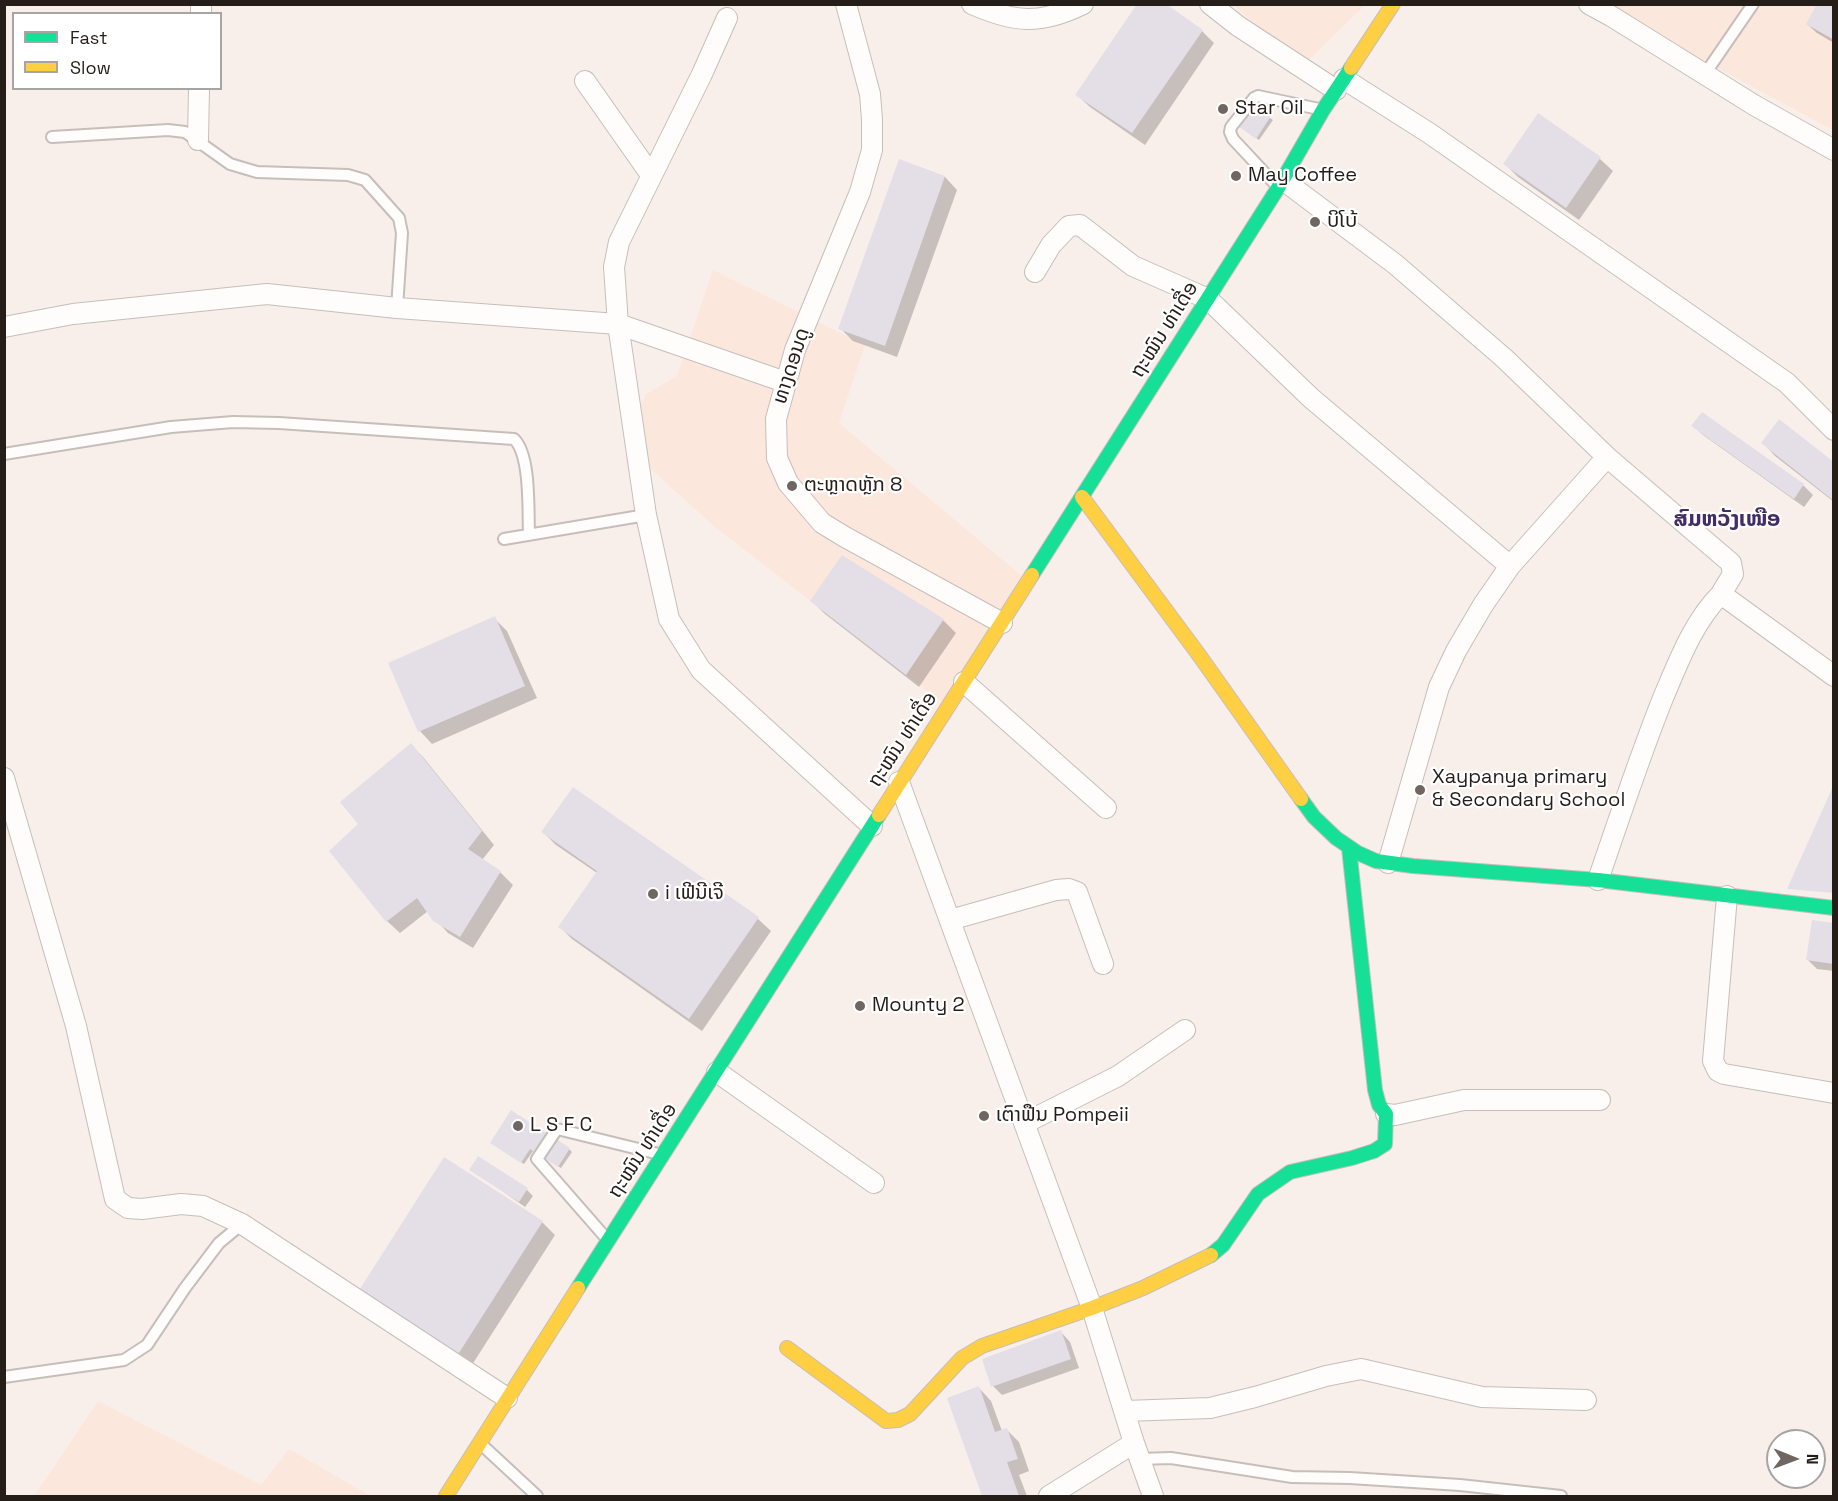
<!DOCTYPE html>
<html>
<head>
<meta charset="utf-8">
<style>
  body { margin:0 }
  #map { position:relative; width:1838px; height:1501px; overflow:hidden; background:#f9efea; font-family:"Space Grotesk",sans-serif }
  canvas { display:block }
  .frame { position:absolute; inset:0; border:6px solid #241d18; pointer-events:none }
  .legend { position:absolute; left:12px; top:12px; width:210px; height:78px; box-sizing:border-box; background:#fff; border:2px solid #a7a5a3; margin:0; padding:8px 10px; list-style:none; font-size:18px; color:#241d18 }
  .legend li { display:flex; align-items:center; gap:12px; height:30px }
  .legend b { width:30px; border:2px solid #a7a5a3 }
  .north { position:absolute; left:1766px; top:1429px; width:60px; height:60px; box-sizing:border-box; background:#fff; border:2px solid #a7a5a3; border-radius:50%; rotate:91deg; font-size:16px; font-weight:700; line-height:24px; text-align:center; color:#241d18 }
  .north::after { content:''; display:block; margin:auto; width:21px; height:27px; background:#6f6662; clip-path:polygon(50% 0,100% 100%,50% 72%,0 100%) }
</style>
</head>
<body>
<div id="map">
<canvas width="1838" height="1501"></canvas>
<div class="frame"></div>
<ul class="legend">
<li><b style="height:8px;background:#16e098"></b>Fast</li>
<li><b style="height:8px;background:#ffcf43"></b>Slow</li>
</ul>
<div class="north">N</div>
</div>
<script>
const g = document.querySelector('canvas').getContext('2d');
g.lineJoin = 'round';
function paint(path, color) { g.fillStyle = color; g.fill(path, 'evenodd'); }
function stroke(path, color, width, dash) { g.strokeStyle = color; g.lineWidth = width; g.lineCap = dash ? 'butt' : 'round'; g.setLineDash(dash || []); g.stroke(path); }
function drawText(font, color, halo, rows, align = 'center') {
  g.font = font + ' "Space Grotesk","Noto Sans Lao",sans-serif'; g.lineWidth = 4.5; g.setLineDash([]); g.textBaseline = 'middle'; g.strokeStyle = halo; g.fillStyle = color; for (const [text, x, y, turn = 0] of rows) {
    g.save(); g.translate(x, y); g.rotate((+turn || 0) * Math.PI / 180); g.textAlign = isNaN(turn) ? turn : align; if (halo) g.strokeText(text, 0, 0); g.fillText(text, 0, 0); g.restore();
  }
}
const built = new Path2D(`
  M 1234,5 L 1365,5 L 1301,68 Z
  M 1597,5 L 1833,5 L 1833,130 L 1607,9 Z
  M 713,270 L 865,345 L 839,423 L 1028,581 L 948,706 L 906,675 L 715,527 L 623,444 L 646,394 L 677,376 Z
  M 98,1401 L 261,1485 L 289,1449 L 371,1496 L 34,1496 Z`);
const shadow = new Path2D(`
  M 1834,4 L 1834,43 L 1817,33 L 1807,24 Z
  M 1202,31 L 1214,43 L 1145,145 L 1090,107 L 1077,95 Z
  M 1245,100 L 1273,120 L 1259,140 L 1234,123 Z
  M 1539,115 L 1600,159 L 1613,171 L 1579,220 L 1518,177 L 1505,164 Z
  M 900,161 L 945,177 L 957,190 L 897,357 L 853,341 L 840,328 Z
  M 1702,414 L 1803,485 L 1813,495 L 1804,507 L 1703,435 L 1693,426 Z
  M 1763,443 L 1834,464 L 1834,502 L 1775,456 Z
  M 842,557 L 944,621 L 956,633 L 919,687 L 825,614 L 812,601 Z
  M 494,618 L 507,631 L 537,698 L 432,744 L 420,731 L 390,664 Z
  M 411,745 L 423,757 L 494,845 L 482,860 L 500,872 L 513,885 L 473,948 L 448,933 L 428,911 L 400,933 L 387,921 L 360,824 Z
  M 573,789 L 758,919 L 771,931 L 702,1031 L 572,939 L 560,927 L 597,873 L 556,845 L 543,832 Z
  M 1834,925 L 1834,971 L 1817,969 L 1807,959 Z
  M 494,1145 L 569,1149 L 572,1152 L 561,1168 L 533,1151 L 524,1164 Z
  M 471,1169 L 527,1190 L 533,1196 L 525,1207 Z
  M 542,1222 L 555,1235 L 470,1368 L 372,1305 Z
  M 1061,1332 L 1070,1342 L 1079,1368 L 1002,1395 L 993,1386 Z
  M 979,1388 L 991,1401 L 1002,1431 L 1006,1429 L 1019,1442 L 1029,1471 L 1019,1475 L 1027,1496 L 983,1496 L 949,1398 Z`);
const building = new Path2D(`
  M 1137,4 L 1166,4 L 1203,30 L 1132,133 L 1075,95 Z
  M 1817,4 L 1834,4 L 1834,40 L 1806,24 Z
  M 1245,98 L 1271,116 L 1256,139 L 1230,120 Z
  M 1538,113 L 1601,157 L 1566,208 L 1503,164 Z
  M 899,159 L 945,176 L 885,346 L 838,329 Z
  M 1702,412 L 1804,484 L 1794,499 L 1691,426 Z
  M 1779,419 L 1834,462 L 1834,501 L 1761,443 Z
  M 842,555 L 944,619 L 906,675 L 810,601 Z
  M 495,616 L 525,686 L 418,732 L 388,663 Z
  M 411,743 L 482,831 L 468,849 L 501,871 L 460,937 L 433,921 L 417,898 L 386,922 L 329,851 L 358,824 L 340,802 Z
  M 1834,784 L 1834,893 L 1787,889 Z
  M 573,787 L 759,917 L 689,1019 L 558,927 L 597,871 L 541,832 Z
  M 1812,920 L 1834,923 L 1834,964 L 1806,960 Z
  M 511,1110 L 570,1148 L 558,1167 L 530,1149 L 521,1163 L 490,1143 Z
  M 478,1156 L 528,1188 L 519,1202 L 469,1170 Z
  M 444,1157 L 543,1221 L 457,1356 L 358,1292 Z
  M 1061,1330 L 1071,1359 L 991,1387 L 982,1359 Z
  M 979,1386 L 995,1432 L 1007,1428 L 1018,1459 L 1007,1462 L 1019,1496 L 982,1496 L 947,1398 Z`);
const lane = new Path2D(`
  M 1705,74 L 1753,4
  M 52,137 L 168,130 L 185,132 L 230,164 L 257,172 L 348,175 L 365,180 L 399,218 L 402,233 L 397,308
  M 1276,185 L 1233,139 L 1230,132 L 1231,127 L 1254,98 L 1258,96 L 1319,109
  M 4,454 L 171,427 L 233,422 L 279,423 L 514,439 C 531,455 528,512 529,535
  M 504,539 L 646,515
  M 606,1238 L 537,1159 L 557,1129 L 659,1154
  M 4,1377 L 124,1360 L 147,1345 L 185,1288 L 219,1243 L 242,1224
  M 482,1445 L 537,1496
  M 1139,1459 L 1171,1458 L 1292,1477 L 1350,1478 L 1460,1485 L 1561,1496`);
const street = new Path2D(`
  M 201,4 L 201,14
  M 846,4 L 870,94 L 872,120 L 872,150 L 860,192 L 795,350 L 776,419 L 777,458 L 788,483 L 822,523 L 845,537 L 1002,623
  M 972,4 C 1015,23 1040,25 1083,4
  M 1210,4 L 1238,26 L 1336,90
  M 1589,4 L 1611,16 L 1754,105 L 1834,150
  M 727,18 L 702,74 L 619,242 L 614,267 L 618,324 L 646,515 L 669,619 L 701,670 L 872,826
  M 1344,79 L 1429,133 L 1787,383 L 1834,430
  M 585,81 L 651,175
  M 198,140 L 199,88
  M 1283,180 L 1395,264 L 1504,358 L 1607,457 L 1731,563 L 1733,574 L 1721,594 L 1834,676
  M 1035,272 L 1051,245 L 1069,226 L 1080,225 L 1133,266 L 1208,299 L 1311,398 L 1510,566
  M 4,327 L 73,314 L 267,294 L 397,308 L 618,324 L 785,382
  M 964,682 L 1106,808
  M 4,778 L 76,1026 L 115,1199 L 128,1208 L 142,1209 L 181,1204 L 203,1206 L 242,1224 L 507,1398
  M 899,782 L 1092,1308 L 1134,1443 L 1153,1496
  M 1388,863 L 1439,687 L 1456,651 L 1483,605 L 1510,566 L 1607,457
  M 1598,880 C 1619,819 1639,758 1663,698 C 1678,663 1693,622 1721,594
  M 1727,896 L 1713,1061 L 1718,1071 L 1724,1074 L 1834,1093
  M 950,920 L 1056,890 L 1069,889 L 1077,892 L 1103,964
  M 717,1072 L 874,1183
  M 1386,1114 L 1395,1115 L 1464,1100 L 1600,1100
  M 1025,1123 L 1118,1076 L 1185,1030
  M 1125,1411 L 1210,1408 L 1255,1397 L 1326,1376 L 1361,1369 L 1482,1397 L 1586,1400
  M 1049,1496 L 1134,1443`);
const fast = new Path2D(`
  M 1032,575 L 1278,188 L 1323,110 L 1351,68
  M 1301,799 L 1314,817 L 1336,838 L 1358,853 L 1376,861 L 1413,866 L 1598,880 L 1834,908
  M 1211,1255 L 1223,1245 L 1258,1194 L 1290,1172 L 1352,1158 L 1374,1151 L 1385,1144 L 1386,1114 L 1379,1105 L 1375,1090 L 1349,848
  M 578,1288 L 879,815`);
const slow = new Path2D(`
  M 1351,68 L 1393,4
  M 1082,497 L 1199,655 L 1301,799
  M 879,815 L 1032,575
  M 787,1348 L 886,1421 L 898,1420 L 910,1414 L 962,1358 L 982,1346 L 1092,1308 L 1143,1288 L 1211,1255
  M 446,1496 L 578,1288`);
const markers = [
  [1223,109,6,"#6f6662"],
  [1236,176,6,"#6f6662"],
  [1315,222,6,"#6f6662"],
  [792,486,6,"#6f6662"],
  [1420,790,6,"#6f6662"],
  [653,894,6,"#6f6662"],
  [860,1006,6,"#6f6662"],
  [984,1116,6,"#6f6662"],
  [518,1126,6,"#6f6662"]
];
const poiNames = [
  ["Star Oil",1235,109],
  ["May Coffee",1248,176],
  ["ບິໂບ້",1327,222],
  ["ຕະຫຼາດຫຼັກ 8",804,486],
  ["Xaypanya primary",1432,778],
  ["& Secondary School",1432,801],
  ["i ເຟີນີເຈີ",665,894],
  ["Mounty 2",872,1006],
  ["ເຕົາຟືນ Pompeii",996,1116],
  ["L S F C",530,1126]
];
const streetNames = [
  ["ຖະໝົນ ທ່າເດື່ອ",1165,330,-58],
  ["ທາງດອນດູ",792,366,-72],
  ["ຖະໝົນ ທ່າເດື່ອ",903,740,-57],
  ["ຖະໝົນ ທ່າເດື່ອ",643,1151,-57]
];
const quarterNames = [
  ["ສົມຫວັງເໜືອ",1727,520]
];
paint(built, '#fce7dc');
paint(shadow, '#0003');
paint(building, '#e4dfe7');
stroke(lane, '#c6beba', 14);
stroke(street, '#c6beba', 22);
stroke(fast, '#c6beba', 16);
stroke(slow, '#c6beba', 16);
stroke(lane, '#fefdfc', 10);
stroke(street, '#fefdfc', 20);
stroke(fast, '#16e098', 14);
stroke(slow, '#ffcf43', 14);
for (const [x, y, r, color] of markers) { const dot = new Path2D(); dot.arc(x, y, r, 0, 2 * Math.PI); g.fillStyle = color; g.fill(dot); stroke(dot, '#fff', 2); }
drawText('20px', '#241d18', '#fff', poiNames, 'left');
drawText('20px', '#241d18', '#fff', streetNames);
drawText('bold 22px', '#442c67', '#fff', quarterNames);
</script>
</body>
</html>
